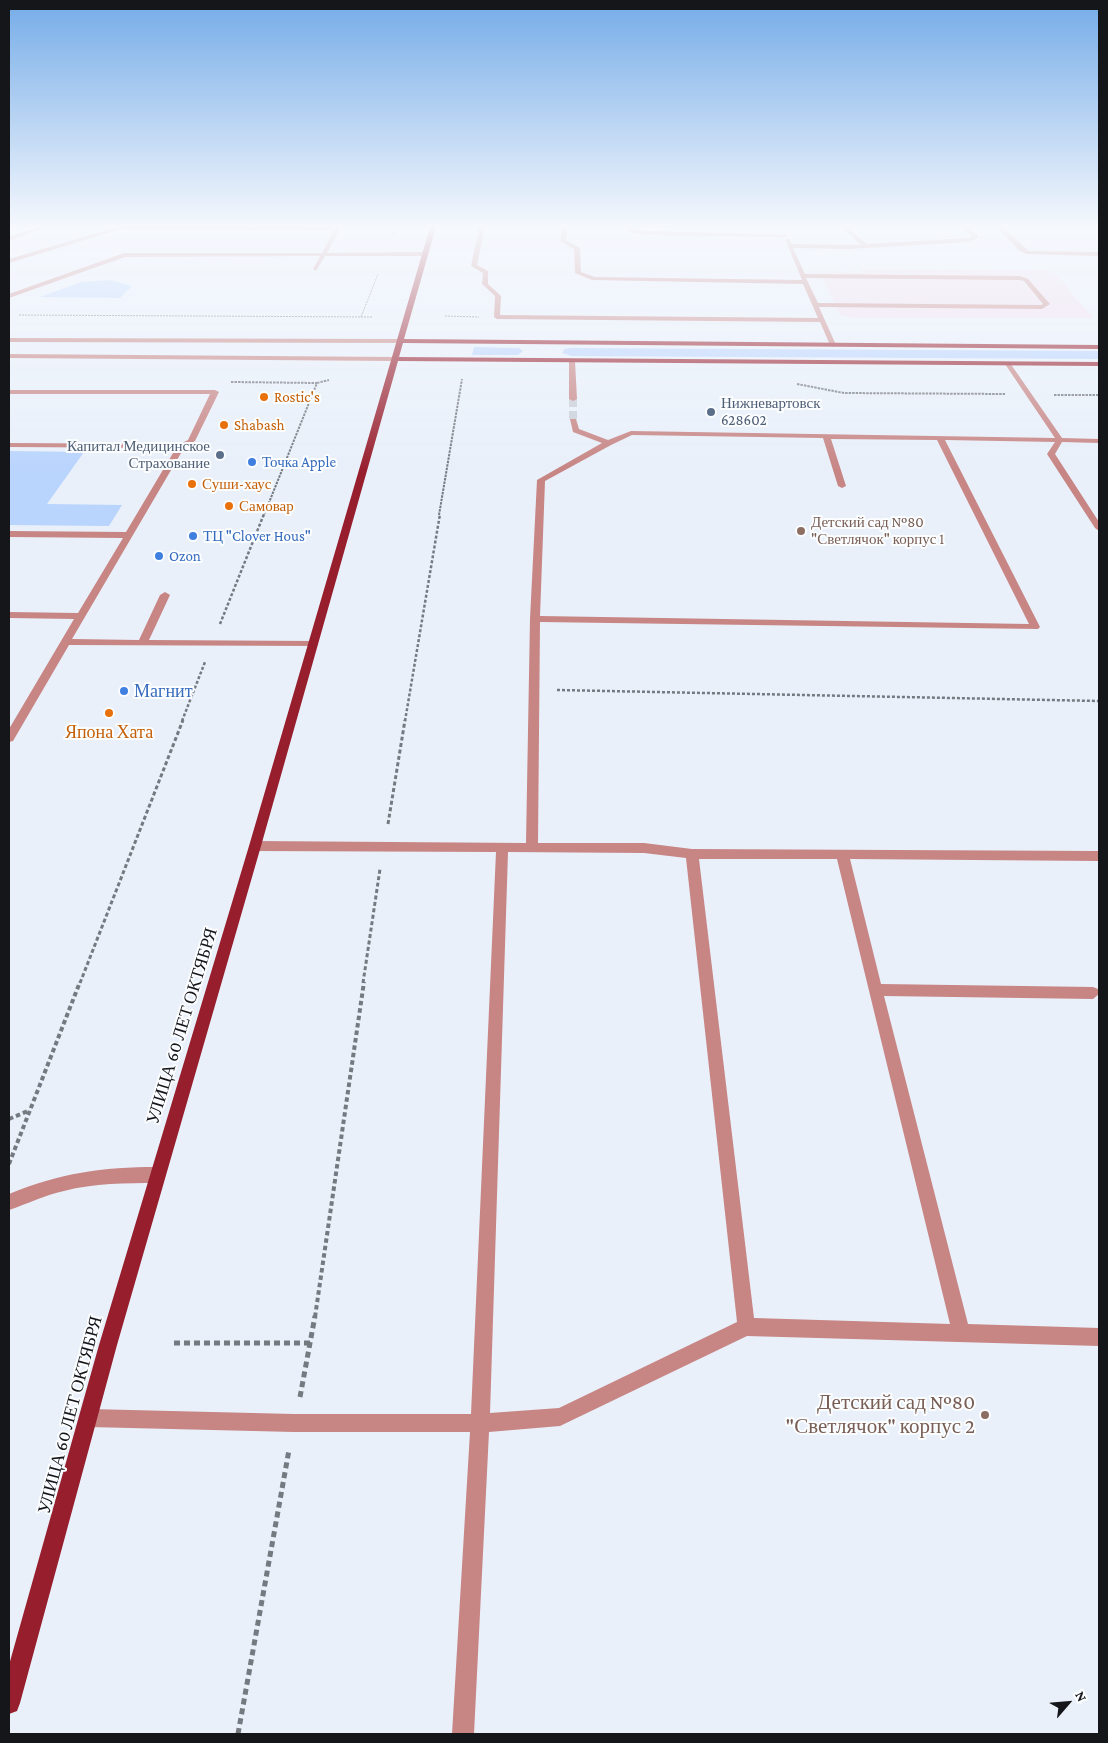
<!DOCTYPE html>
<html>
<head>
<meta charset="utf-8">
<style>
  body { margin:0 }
  #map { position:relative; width:1108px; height:1743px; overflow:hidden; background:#e9f0fa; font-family:"Crimson Pro",serif }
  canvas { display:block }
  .frame { position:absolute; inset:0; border:10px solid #14161a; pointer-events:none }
  .north { position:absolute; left:1043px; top:1678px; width:50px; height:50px; -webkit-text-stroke:4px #fbfdff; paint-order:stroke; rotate:63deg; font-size:14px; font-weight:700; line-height:20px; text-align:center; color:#14161a }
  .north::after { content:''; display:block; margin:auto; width:18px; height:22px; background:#14161a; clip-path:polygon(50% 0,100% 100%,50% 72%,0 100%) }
</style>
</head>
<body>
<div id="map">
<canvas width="1108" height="1743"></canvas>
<div class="frame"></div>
<div class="north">N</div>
</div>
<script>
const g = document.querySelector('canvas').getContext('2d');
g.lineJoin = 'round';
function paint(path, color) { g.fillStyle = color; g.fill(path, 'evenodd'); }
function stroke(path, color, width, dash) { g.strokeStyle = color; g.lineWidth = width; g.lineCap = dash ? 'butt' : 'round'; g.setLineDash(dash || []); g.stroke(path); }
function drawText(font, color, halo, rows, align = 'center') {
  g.font = font + ' "Crimson Pro",serif'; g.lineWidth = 4; g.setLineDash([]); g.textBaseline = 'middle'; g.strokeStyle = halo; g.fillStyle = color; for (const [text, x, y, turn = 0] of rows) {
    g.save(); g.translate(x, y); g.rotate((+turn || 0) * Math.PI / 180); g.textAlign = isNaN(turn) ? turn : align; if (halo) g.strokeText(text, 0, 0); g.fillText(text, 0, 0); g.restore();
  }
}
const commercial = new Path2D(`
  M 860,269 L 1047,270 L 1051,274 L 1056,274 L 1070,290 L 1068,290 L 1094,318 L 852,318 L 840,315 L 820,273 L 829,273 L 829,271 L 862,273 Z`);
const green = new Path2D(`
  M 111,280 L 132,286 L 120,298 L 40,297 L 81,282 Z
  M 474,347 L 519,348 L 523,351 L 518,355 L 472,355 Z
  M 570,348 L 1099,351 L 1099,359 L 571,356 L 562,353 L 564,349 Z
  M 9,451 L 84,452 L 47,504 L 122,505 L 109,526 L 9,525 Z`);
const minorTunnel = new Path2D(`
  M 573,399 L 573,421`);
const pathFar5 = new Path2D(`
  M 393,235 L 396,227
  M 19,315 L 373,317
  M 445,316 L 479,317
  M 361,317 L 378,274`);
const pathFar4 = new Path2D(`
  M 231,382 L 317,383 L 264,515
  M 317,383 L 329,380
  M 797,384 L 844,393 L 1005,394
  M 1054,395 L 1099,395
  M 439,515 L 462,379`);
const pathFar3 = new Path2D(`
  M 220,624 L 264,514
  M 557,690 L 1099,701
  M 182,721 L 205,662
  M 405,721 L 440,514`);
const pathFar2 = new Path2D(`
  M 388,824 L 405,720
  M 80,983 L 183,720
  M 363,983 L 380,869`);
const pathFar1 = new Path2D(`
  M 9,1119 L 28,1111
  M 9,1164 L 80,982
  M 315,1317 L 364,982`);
const path = new Path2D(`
  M 174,1343 L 311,1343
  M 300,1397 L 315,1316
  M 238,1734 L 289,1450`);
const minor = new Path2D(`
  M 39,227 L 46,227 L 9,241 L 9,237 Z
  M 117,227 L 338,227 L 340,228 L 327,253 L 425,252 L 428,254 L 425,256 L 325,256 L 316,271 L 313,269 L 320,256 L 125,257 L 9,298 L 9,294 L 124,253 L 322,253 L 334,230 L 121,229 L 9,263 L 9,259 Z
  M 479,227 L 485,227 L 477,265 L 488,271 L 488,284 L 501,296 L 500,315 L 818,318 L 803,284 L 592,280 L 575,273 L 574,249 L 560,241 L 562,227 L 567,227 L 566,240 L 580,248 L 581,272 L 595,277 L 802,280 L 785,239 L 789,239 L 792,244 L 861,245 L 842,227 L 847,227 L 867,244 L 968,238 L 972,237 L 961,227 L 967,227 L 978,236 L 978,238 L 969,242 L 848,249 L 793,248 L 805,274 L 1020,276 L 1028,279 L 1050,304 L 1042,309 L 819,307 L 836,345 L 833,347 L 830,345 L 820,322 L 497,319 L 494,317 L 495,296 L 482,284 L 483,273 L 471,266 ZM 806,278 L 1019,280 L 1024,281 L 1043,304 L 1041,305 L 818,303 Z
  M 625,227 L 645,231 L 788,235 L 785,237 L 645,235 L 630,232 Z
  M 996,227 L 1002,227 L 1029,251 L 1099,252 L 1099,256 L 1026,254 L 1020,251 Z
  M 9,338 L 400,339 L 403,341 L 400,343 L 9,342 Z
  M 9,354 L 395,357 L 398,359 L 395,361 L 9,358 Z
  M 572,359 L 575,361 L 577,399 L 573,401 L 569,399 L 569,361 Z
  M 1008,362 L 1010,363 L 1062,438 L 1099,439 L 1099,443 L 1062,442 L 1055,454 L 1099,522 L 1099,531 L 1095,528 L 1047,454 L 1055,442 L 945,440 L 1040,627 L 1038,629 L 540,622 L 538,843 L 644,843 L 692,849 L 1099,851 L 1099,861 L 850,859 L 881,984 L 1093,987 L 1098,989 L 1099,994 L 1093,999 L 884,996 L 968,1324 L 1099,1328 L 1099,1346 L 747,1336 L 560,1426 L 489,1432 L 474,1734 L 452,1734 L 470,1432 L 294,1432 L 89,1427 L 82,1425 L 80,1418 L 82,1411 L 89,1409 L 294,1414 L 471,1414 L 496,852 L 255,851 L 249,846 L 255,841 L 526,843 L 530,619 L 537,480 L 602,443 L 573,432 L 570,419 L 576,419 L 579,429 L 608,440 L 631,431 L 1055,438 L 1005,364 ZM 632,435 L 823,438 L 838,486 L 842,488 L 846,486 L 831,439 L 937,440 L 1029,624 L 540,616 L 545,481 L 611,445 ZM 508,852 L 644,853 L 686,858 L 737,1322 L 559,1408 L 490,1413 ZM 699,859 L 837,859 L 950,1324 L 754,1318 Z
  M 9,390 L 215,390 L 219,392 L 195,441 L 184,448 L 72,639 L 139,640 L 160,595 L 165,592 L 170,595 L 149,640 L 313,641 L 318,644 L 317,646 L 69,645 L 13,741 L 9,742 L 9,729 L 74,619 L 9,618 L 9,612 L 78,613 L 123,538 L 9,537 L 9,531 L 126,532 L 176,448 L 9,447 L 9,443 L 180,444 L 188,440 L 210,394 L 9,394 Z
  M 157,1167 L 163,1169 L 165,1175 L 163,1181 L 157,1183 C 126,1183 94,1183 64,1191 C 45,1195 27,1204 9,1210 L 9,1194 C 60,1173 102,1167 157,1167 Z`);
const major = new Path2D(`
  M 430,227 L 436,227 L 404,339 L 1099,345 L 1099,349 L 403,343 L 399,357 L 1099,362 L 1099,366 L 398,361 L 261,846 L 117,1345 L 20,1703 L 17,1711 L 9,1714 L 9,1665 L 99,1345 L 249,846 Z`);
const markers = [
  [264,397,5,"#e8710a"],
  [711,412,5,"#5c6f8a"],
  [224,425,5,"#e8710a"],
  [220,455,5,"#5c6f8a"],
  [252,462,5,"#3f7fe0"],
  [192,484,5,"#e8710a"],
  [229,506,5,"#e8710a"],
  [801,531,5,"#8d6e63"],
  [193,536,5,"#3f7fe0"],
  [159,556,5,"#3f7fe0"],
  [124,691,5,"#3f7fe0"],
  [109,713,5,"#e8710a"],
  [985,1415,5,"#8d6e63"]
];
const farFoodnames = [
  ["Rostic's",274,397],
  ["Shabash",234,425],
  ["Суши-хаус",202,484],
  ["Самовар",239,506]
];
const farServicenames = [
  ["Нижневартовск",721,403],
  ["628602",721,420],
  ["Капитал Медицинское",210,446,"right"],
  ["Страхование",210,463,"right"]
];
const farShopnames = [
  ["Точка Apple",262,462],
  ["ТЦ \"Clover Hous\"",203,536],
  ["Ozon",169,556]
];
const farEducationnames = [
  ["Детский сад №80",811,522],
  ["\"Светлячок\" корпус 1",811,539]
];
const shopNames = [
  ["Магнит",134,691]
];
const foodNames = [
  ["Япона Хата",109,732]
];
const streetNames = [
  ["УЛИЦА 60 ЛЕТ ОКТЯБРЯ",182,1026,-73],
  ["УЛИЦА 60 ЛЕТ ОКТЯБРЯ",70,1415,-75]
];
const nearEducationnames = [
  ["Детский сад №80",975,1403],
  ["\"Светлячок\" корпус 2",975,1427]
];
paint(commercial, '#f2deee');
paint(green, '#b9d4fd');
stroke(minorTunnel, '#c9cfd8', 8, [8, 4]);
stroke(pathFar5, '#757980', 1, [2, 1]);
stroke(pathFar4, '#757980', 2, [2.5, 1]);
stroke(pathFar3, '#757980', 2.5, [3, 2]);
stroke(pathFar2, '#757980', 3, [4, 2.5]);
stroke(pathFar1, '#757980', 4, [4.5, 3]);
stroke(path, '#757980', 5, [6, 4]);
paint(minor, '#c78584');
paint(major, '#971e2d');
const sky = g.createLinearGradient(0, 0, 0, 471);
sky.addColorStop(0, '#75ace8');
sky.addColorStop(0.48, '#f5f8fd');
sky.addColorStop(1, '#f5f8fd00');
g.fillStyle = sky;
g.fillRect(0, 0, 1108, 471);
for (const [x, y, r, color] of markers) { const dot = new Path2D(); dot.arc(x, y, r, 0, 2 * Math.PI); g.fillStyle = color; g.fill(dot); stroke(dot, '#fbfdff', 2); }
drawText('15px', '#c56008', '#fbfdff', farFoodnames, 'left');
drawText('15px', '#4e5e75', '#fbfdff', farServicenames, 'left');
drawText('15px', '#366cbe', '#fbfdff', farShopnames, 'left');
drawText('15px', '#785e54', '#fbfdff', farEducationnames, 'left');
drawText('18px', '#366cbe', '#fbfdff', shopNames, 'left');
drawText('18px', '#c56008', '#fbfdff', foodNames);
drawText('18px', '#14161a', '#fbfdff', streetNames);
drawText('21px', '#785e54', '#fbfdff', nearEducationnames, 'right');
</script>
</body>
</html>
